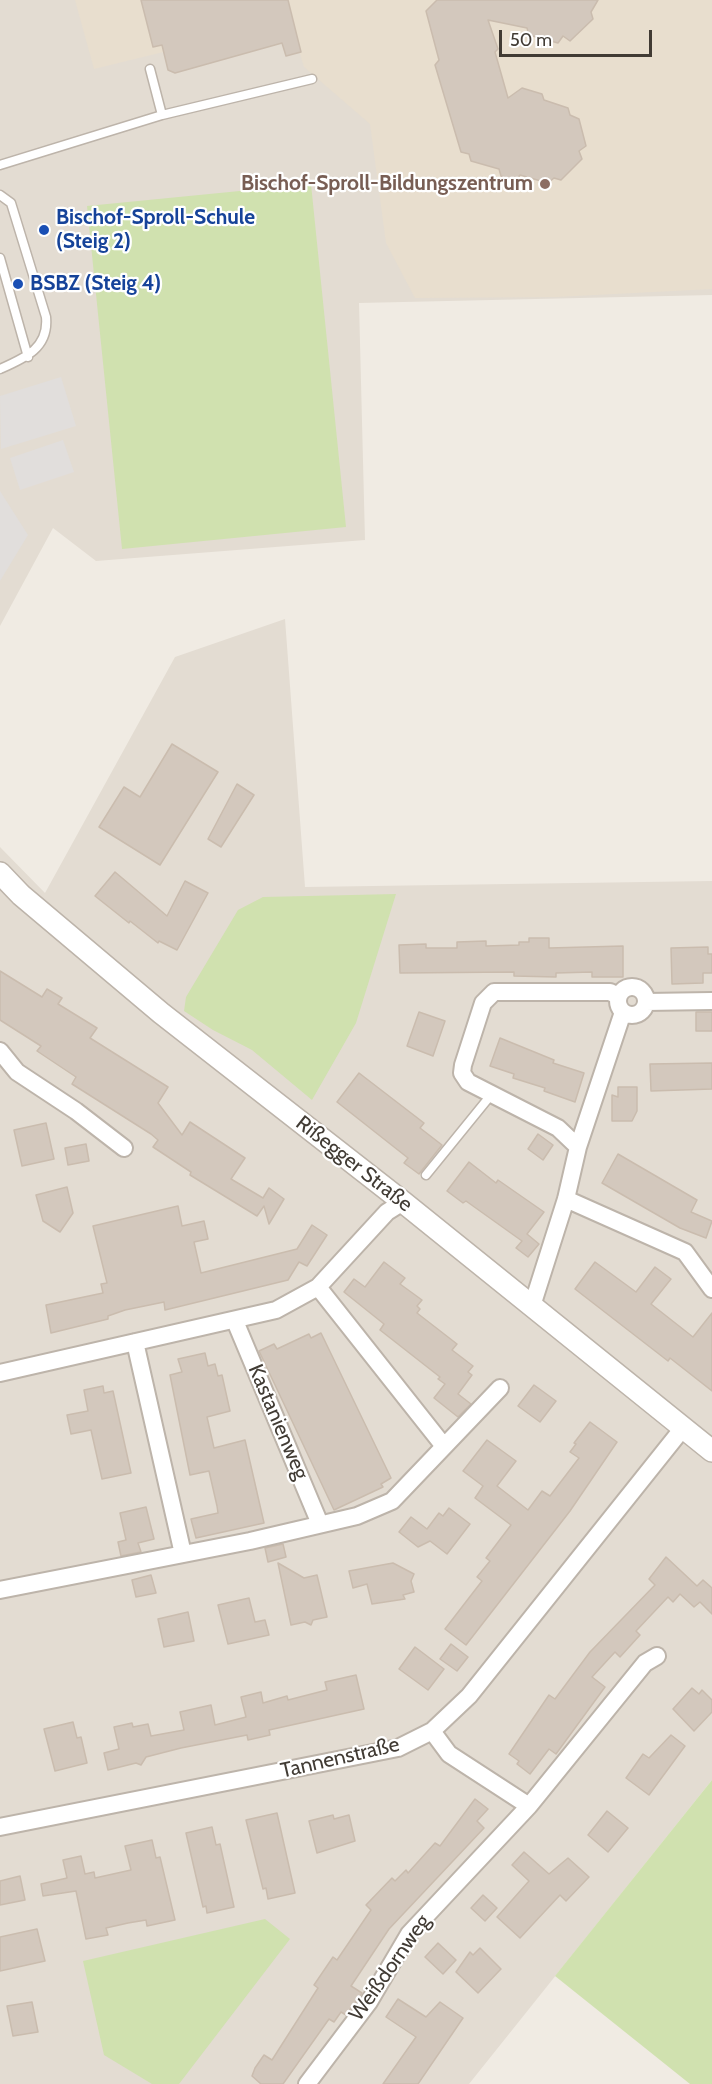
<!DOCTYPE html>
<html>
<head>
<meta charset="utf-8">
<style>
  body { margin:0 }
  #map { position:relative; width:712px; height:2084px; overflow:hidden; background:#f0ebe3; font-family:Cabin,sans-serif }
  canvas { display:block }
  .scale { position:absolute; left:499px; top:30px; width:153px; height:27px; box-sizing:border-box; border:3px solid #413b34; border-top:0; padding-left:8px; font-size:18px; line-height:21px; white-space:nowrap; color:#413b34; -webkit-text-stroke:4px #fff; paint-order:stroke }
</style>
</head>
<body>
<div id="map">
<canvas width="712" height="2084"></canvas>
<div class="scale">50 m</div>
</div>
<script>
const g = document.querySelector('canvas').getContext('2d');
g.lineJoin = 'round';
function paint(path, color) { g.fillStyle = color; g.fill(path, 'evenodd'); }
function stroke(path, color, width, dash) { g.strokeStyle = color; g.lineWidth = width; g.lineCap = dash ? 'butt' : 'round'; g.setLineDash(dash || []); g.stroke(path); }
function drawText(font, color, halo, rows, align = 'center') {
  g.font = font + ' Cabin,sans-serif'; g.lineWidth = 4.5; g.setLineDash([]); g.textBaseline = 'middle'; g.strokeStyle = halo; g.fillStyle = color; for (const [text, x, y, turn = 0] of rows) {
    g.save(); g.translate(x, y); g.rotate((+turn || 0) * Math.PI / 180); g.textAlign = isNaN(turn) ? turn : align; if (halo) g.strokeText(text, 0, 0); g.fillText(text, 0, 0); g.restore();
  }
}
const residential = new Path2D(`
  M 0,0 L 712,0 L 712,295 L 359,303 L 365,540 L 96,561 L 53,528 L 0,626 Z
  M 285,619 L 305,887 L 712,881 L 712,1780 L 469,2084 L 0,2084 L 0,847 L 45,893 L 175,657 Z`);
const education = new Path2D(`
  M 75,0 L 712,0 L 712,289 L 556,297 L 415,298 L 386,243 L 370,124 L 304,67 L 290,21 L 94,69 Z`);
const green = new Path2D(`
  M 311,184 L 346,527 L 122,549 L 87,206 Z
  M 396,894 L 356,1023 L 312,1100 L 252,1050 L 213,1030 L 184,1011 L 186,997 L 238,910 L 263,897 Z
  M 712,1780 L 712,2084 L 690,2084 L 555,1976 Z
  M 265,1919 L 290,1939 L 179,2084 L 152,2084 L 104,2055 L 83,1961 Z`);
const parking = new Path2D(`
  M 61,377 L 76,426 L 1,449 L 0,396 Z
  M 63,440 L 74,472 L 20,490 L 10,458 Z
  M 0,491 L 28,535 L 0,581 Z`);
const building = new Path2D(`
  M 141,0 L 288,0 L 301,52 L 286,56 L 282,43 L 175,73 L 168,70 L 162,45 L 153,47 Z
  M 437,0 L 598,0 L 591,12 L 593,19 L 570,41 L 563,36 L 558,43 L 529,35 L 527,28 L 488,20 L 498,49 L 495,52 L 508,98 L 522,88 L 542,94 L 544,100 L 568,108 L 570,115 L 579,119 L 586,146 L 579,151 L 582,159 L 561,180 L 554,178 L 548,183 L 520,175 L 516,180 L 501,176 L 499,169 L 471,161 L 469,154 L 461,152 L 435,65 L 439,60 L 426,11 Z
  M 172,744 L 218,772 L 160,865 L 99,827 L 124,787 L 140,797 Z
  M 237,784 L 254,795 L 221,847 L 208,839 Z
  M 115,872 L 167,916 L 185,881 L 208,893 L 177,950 L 159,941 L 158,943 L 130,921 L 129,923 L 95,896 Z
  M 529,938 L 549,938 L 549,948 L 623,946 L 623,977 L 592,977 L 592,972 L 556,973 L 556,977 L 514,976 L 514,972 L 400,973 L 399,945 L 426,944 L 426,948 L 457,948 L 457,942 L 486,941 L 486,946 L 519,945 L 519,942 L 529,942 Z
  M 708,947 L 708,954 L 712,954 L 712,973 L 703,973 L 703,983 L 672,984 L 671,948 Z
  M 0,971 L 42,997 L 47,989 L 62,998 L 58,1004 L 97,1028 L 90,1038 L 168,1087 L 158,1103 L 182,1135 L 190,1122 L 245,1158 L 231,1179 L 263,1198 L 269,1188 L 284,1199 L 269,1224 L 264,1206 L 257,1216 L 190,1175 L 191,1172 L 153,1147 L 158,1140 L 151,1134 L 72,1084 L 76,1077 L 37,1051 L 41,1046 L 0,1020 Z
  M 419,1012 L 445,1021 L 433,1056 L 407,1046 Z
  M 696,1012 L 712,1012 L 712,1031 L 696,1031 Z
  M 500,1038 L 554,1060 L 553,1063 L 584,1073 L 575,1102 L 544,1091 L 545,1088 L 513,1078 L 514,1074 L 490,1066 Z
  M 712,1063 L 712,1089 L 651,1091 L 650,1064 Z
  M 359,1073 L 424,1123 L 420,1128 L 442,1145 L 419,1174 L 404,1163 L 408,1158 L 337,1102 Z
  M 618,1087 L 637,1087 L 637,1111 L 632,1121 L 612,1121 L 612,1095 L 618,1097 Z
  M 46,1123 L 54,1159 L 22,1166 L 14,1130 Z
  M 538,1134 L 553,1145 L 543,1160 L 528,1149 Z
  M 86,1144 L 89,1161 L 68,1165 L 65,1148 Z
  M 618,1154 L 697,1200 L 691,1212 L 712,1221 L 706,1238 L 680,1228 L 602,1183 Z
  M 469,1162 L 496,1183 L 498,1180 L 544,1212 L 527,1234 L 539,1244 L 528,1257 L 516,1248 L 522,1241 L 466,1201 L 463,1203 L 447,1191 Z
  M 67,1187 L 73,1213 L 60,1232 L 43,1221 L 36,1195 Z
  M 178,1206 L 182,1226 L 204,1221 L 208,1239 L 194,1242 L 201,1273 L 297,1249 L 312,1225 L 327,1235 L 307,1266 L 299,1262 L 288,1280 L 165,1310 L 164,1302 L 125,1310 L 108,1316 L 108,1319 L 51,1333 L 46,1305 L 103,1293 L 101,1284 L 107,1283 L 93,1226 Z
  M 384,1262 L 405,1278 L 400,1284 L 422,1300 L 417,1306 L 420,1309 L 417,1313 L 457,1344 L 452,1350 L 473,1366 L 468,1372 L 472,1375 L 458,1394 L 471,1404 L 458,1417 L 434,1398 L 445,1384 L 438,1379 L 440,1377 L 380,1330 L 384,1324 L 344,1292 L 354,1279 L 365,1287 Z
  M 595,1262 L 636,1292 L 655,1267 L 671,1279 L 651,1304 L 693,1337 L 712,1313 L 712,1391 L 670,1358 L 668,1361 L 575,1289 Z
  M 321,1333 L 391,1478 L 381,1484 L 383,1487 L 334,1510 L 259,1351 L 274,1344 L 277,1349 L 309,1334 L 311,1338 Z
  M 205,1353 L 208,1366 L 215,1364 L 218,1376 L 222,1375 L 230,1411 L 207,1417 L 214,1448 L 245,1440 L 264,1523 L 196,1538 L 191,1519 L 218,1513 L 217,1506 L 209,1471 L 190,1475 L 170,1375 L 182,1372 L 178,1359 Z
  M 534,1385 L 556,1401 L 540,1422 L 518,1406 Z
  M 103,1386 L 104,1393 L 113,1391 L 131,1473 L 102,1479 L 91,1430 L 71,1434 L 67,1415 L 88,1411 L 84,1390 Z
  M 590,1422 L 617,1442 L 570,1511 L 466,1645 L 445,1629 L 482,1581 L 477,1577 L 490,1561 L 486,1558 L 511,1525 L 475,1498 L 483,1486 L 463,1471 L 487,1440 L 516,1461 L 497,1486 L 528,1510 L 542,1491 L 550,1496 L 579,1458 L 570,1452 L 576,1444 L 574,1443 Z
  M 146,1507 L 154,1539 L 138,1543 L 141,1552 L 121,1556 L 118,1542 L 126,1540 L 120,1513 Z
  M 449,1508 L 470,1524 L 447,1554 L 430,1541 L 418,1547 L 399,1532 L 411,1517 L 427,1529 L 439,1513 L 443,1516 Z
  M 283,1544 L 286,1557 L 268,1562 L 265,1548 Z
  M 666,1557 L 697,1586 L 703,1580 L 712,1588 L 712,1614 L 700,1602 L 694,1607 L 680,1594 L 673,1602 L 668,1597 L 636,1631 L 640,1635 L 620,1657 L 615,1652 L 592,1677 L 605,1687 L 556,1754 L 549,1749 L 530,1774 L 517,1764 L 519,1761 L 509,1754 L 549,1695 L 555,1699 L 590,1652 L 655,1585 L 649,1579 Z
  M 278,1563 L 304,1578 L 317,1575 L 327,1617 L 313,1620 L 311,1625 L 305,1622 L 291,1625 Z
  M 393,1563 L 414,1574 L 411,1581 L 414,1592 L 403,1595 L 405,1599 L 372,1604 L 367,1584 L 353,1588 L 349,1571 Z
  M 151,1575 L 156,1593 L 136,1597 L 132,1580 Z
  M 249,1598 L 255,1622 L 265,1620 L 269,1635 L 228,1644 L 218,1605 Z
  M 188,1612 L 194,1641 L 164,1647 L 158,1619 Z
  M 451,1644 L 468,1657 L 457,1671 L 440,1659 Z
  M 415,1647 L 444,1669 L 428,1690 L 399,1669 Z
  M 356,1675 L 364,1709 L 269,1730 L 270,1735 L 248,1740 L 247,1735 L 181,1748 L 146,1757 L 141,1765 L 136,1763 L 108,1770 L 104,1753 L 119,1749 L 114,1727 L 132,1723 L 133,1727 L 148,1724 L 151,1736 L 184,1730 L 180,1712 L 211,1705 L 215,1725 L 246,1717 L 241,1697 L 261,1692 L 263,1703 L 287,1696 L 288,1700 L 327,1690 L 325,1682 Z
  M 692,1688 L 699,1694 L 702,1690 L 712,1700 L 712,1712 L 694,1731 L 673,1709 Z
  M 73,1722 L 77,1738 L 81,1737 L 87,1763 L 55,1771 L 44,1729 Z
  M 671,1735 L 685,1746 L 649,1795 L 626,1778 L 643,1754 L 649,1758 Z
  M 475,1799 L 488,1809 L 477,1821 L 484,1828 L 389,1929 L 351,1986 L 362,1993 L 360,1996 L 346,2015 L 341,2012 L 334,2022 L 329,2019 L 283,2084 L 261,2084 L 252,2076 L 255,2068 L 264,2055 L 272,2060 L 318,1988 L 314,1985 L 333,1957 L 337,1960 L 371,1910 L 366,1905 L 392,1878 L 395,1881 L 406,1870 L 408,1873 L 435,1843 L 440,1846 Z
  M 607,1811 L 628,1828 L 608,1852 L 588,1835 Z
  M 277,1813 L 295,1893 L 268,1899 L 266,1888 L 263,1889 L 246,1820 Z
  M 333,1815 L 334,1819 L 349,1815 L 355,1841 L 317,1853 L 309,1821 Z
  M 212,1827 L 216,1845 L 220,1844 L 234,1907 L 207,1913 L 206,1906 L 203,1907 L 186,1833 Z
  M 152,1840 L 156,1858 L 160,1857 L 175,1920 L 147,1926 L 146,1920 L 128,1923 L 106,1928 L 108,1935 L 86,1939 L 76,1891 L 43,1896 L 41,1884 L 67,1878 L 63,1860 L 81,1856 L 85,1874 L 94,1872 L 95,1878 L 131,1870 L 125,1846 Z
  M 524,1852 L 549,1874 L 568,1858 L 589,1877 L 566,1901 L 560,1895 L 520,1938 L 497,1917 L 529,1881 L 512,1865 Z
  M 20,1876 L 25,1900 L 0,1905 L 0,1881 Z
  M 483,1895 L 497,1908 L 485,1921 L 471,1908 Z
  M 37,1929 L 45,1961 L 0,1971 L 0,1937 Z
  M 438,1943 L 456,1960 L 443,1974 L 425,1957 Z
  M 480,1948 L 501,1969 L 478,1993 L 456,1972 L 470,1952 L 473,1955 Z
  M 398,1999 L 426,2017 L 440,2002 L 463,2018 L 418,2084 L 383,2084 L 416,2037 L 386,2017 Z
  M 32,2002 L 38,2032 L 13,2036 L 7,2006 Z`);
const service = new Path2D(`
  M 150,69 L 162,115
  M 0,165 L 162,115 L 312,79
  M 0,195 L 11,203 L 46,317 C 49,348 25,358 0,369
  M 0,258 L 28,357
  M 426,1175 L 491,1095`);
const minor = new Path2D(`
  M618 1001a14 14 0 1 1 28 0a14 14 0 1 1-28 0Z
  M 646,1002 L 712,1001
  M 0,1051 L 17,1072 L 76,1111 L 124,1148
  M 578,1147 L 558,1128 L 468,1082 L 462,1073 L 463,1065 L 483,1003 L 494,992 L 610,992 L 618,996
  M 566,1199 L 685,1252 L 712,1289
  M 318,1287 L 443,1445
  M 532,1306 L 566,1199 L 578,1147 L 623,1012
  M 235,1321 L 320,1524
  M 135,1342 L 183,1554
  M 0,1373 L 276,1310 L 318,1287 L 387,1212 L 403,1202
  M 0,1590 L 250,1541 L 357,1516 L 392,1501 L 500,1388
  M 529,1806 L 645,1663 L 657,1656
  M 0,1827 L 398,1748 L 432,1731 L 469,1696 L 683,1428
  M 307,2084 L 369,2002 L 409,1934 L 529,1806 L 449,1754 L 432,1731`);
const tertiary = new Path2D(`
  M 0,873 L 21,895 L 161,1013 L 403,1202 L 712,1451`);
const markers = [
  [545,184,6,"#8d6e63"],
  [44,230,6,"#1a4fb4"],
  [18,284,6,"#1a4fb4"]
];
const educationNames = [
  ["Bischof-Sproll-Bildungszentrum",533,184]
];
const transitNames = [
  ["Bischof-Sproll-Schule",56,218],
  ["(Steig 2)",56,242],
  ["BSBZ (Steig 4)",30,284]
];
const streetNames = [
  ["Rißegger Straße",354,1164,38],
  ["Kastanienweg",278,1422,67],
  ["Tannenstraße",340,1758,-13],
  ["Weißdornweg",390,1968,-55]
];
paint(residential, '#e3dcd2');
paint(education, '#e8dece');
paint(green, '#d0e1af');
paint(parking, '#e1dedc');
paint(building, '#d3c8bd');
stroke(building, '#cabcae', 1.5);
stroke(service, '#bdb4aa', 11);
stroke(minor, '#bdb4aa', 20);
stroke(tertiary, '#bdb4aa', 24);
stroke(service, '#fff', 8);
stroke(minor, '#fff', 16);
stroke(tertiary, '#fff', 21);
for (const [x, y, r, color] of markers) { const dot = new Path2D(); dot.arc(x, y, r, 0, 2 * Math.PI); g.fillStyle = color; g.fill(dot); stroke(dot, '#fff', 2); }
drawText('bold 21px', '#785e54', '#fff', educationNames, 'right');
drawText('bold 21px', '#164399', '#fff', transitNames, 'left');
drawText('21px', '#413b34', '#fff', streetNames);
</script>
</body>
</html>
